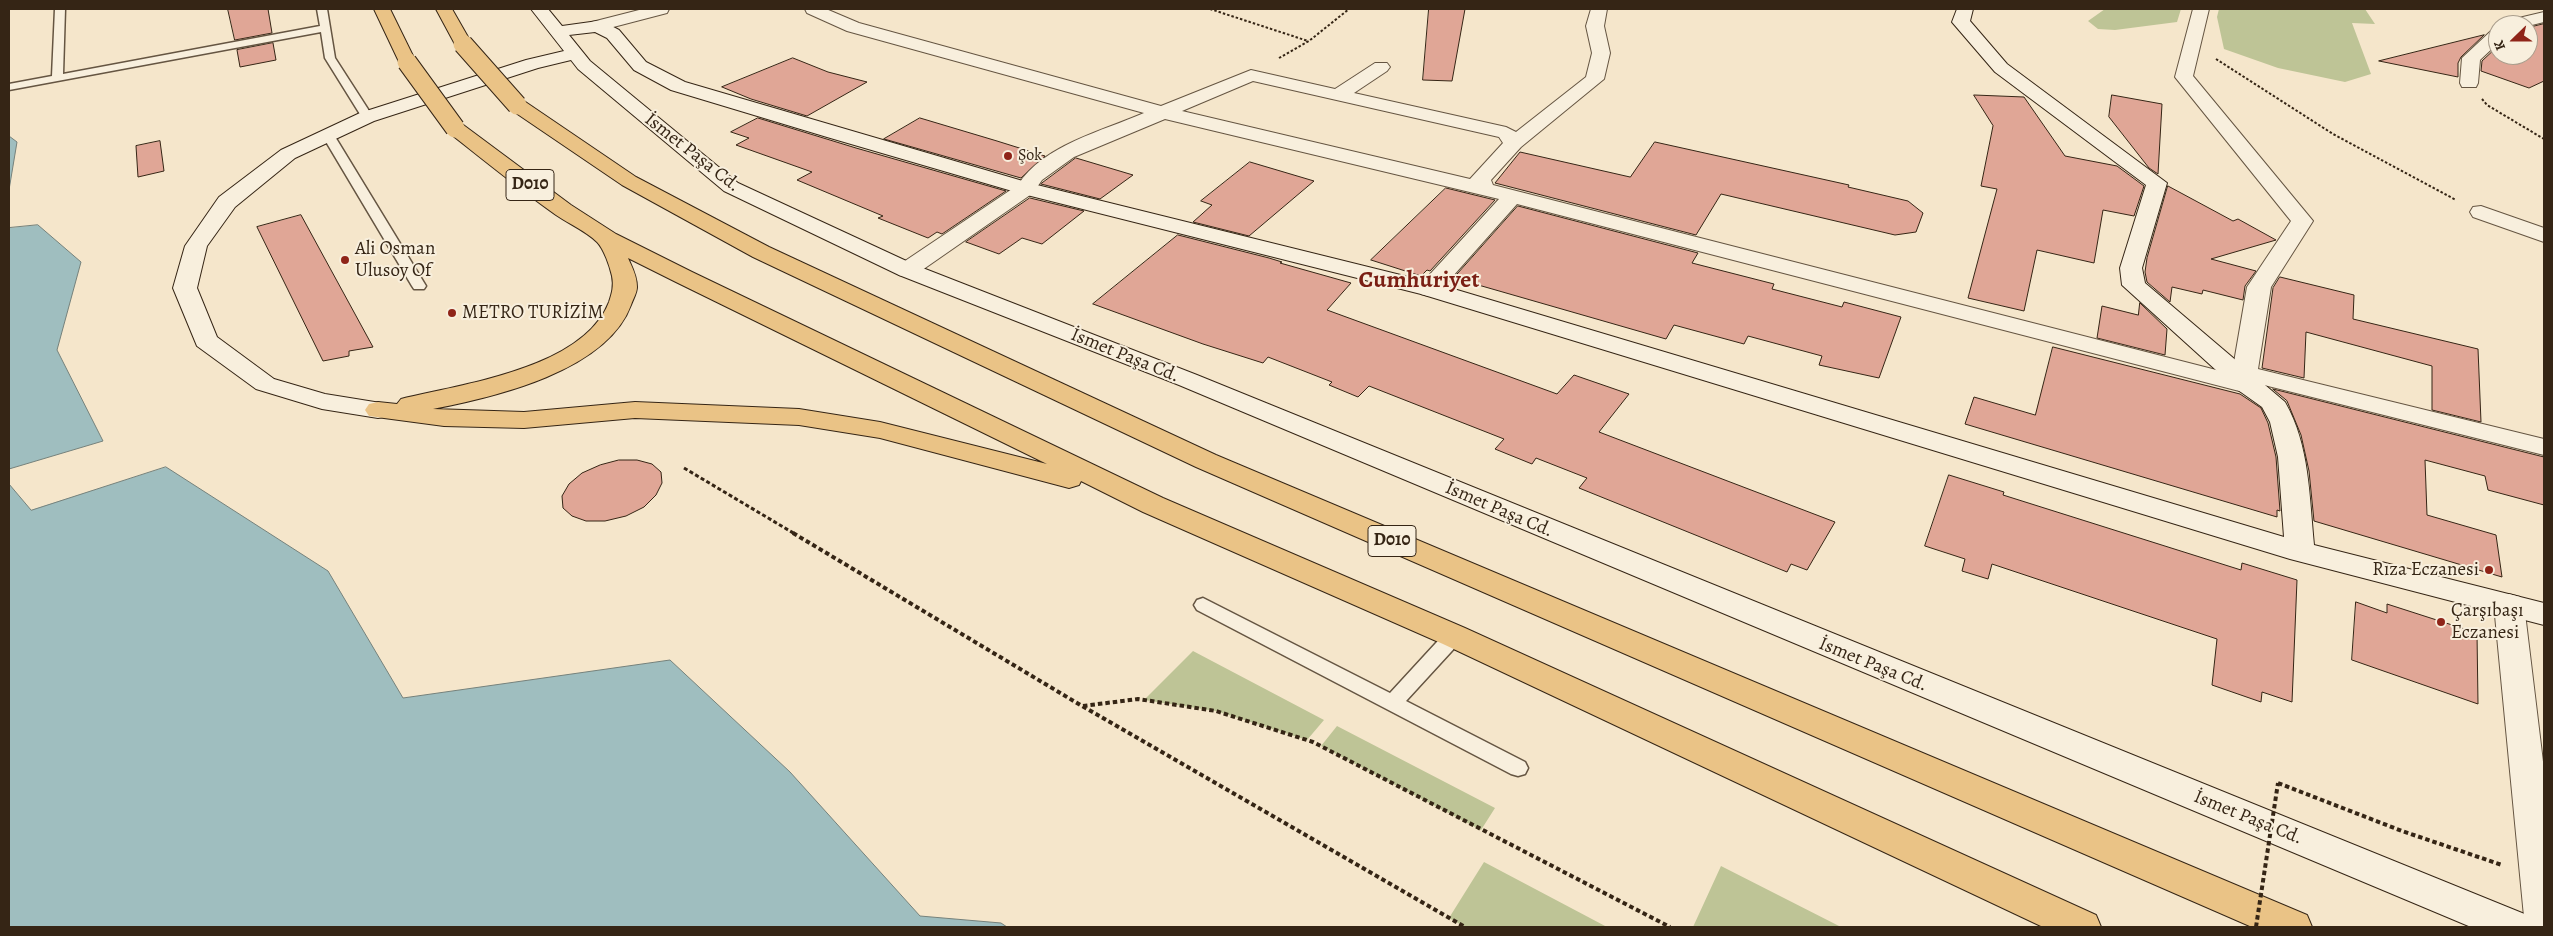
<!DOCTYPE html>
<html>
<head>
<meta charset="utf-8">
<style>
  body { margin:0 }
  #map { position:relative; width:2553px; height:936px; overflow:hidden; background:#f5e6cb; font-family:Alegreya,serif }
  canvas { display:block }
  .frame { position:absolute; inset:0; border:10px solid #352515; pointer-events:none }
  .north { position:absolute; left:2488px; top:15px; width:50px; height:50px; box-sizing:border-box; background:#f8efdd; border:1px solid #aa9e8d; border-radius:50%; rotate:248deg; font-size:14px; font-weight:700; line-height:20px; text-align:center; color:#352515 }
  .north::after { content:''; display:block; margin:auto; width:18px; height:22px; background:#8f2418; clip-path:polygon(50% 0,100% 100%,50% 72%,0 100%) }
</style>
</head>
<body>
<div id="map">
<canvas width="2553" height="936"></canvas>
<div class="frame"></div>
<div class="north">K</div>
</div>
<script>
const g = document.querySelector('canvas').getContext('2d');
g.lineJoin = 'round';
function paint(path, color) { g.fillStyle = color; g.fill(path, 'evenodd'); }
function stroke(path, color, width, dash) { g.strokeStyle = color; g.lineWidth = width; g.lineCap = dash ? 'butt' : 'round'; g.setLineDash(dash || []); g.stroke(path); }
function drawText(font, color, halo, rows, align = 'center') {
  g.font = font + ' Alegreya,serif'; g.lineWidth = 4; g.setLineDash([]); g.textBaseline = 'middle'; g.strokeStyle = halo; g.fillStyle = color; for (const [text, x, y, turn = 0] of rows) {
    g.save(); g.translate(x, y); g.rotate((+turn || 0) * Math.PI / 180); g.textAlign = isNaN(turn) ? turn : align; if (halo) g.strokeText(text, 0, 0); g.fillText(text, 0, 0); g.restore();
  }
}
const green = new Path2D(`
  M 2105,9 L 2181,9 L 2177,22 L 2115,30 L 2098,29 L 2088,21 Z
  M 2219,9 L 2365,9 L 2375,24 L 2352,23 L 2371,74 L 2345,82 L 2278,68 L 2224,49 L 2217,17 Z
  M 1193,651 L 1324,720 L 1307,740 L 1216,711 L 1144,700 Z
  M 1337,726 L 1495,808 L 1481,830 L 1321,746 Z
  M 1484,862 L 1607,927 L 1465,927 L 1449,918 Z
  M 1721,866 L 1841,927 L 1693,927 Z`);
const water = new Path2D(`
  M 9,136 L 17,142 L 9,190 Z
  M 38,225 L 81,262 L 57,350 L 103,441 L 9,469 L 9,228 Z
  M 166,467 L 328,571 L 403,698 L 670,660 L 790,772 L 920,916 L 1001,923 L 1007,927 L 9,927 L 9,484 L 31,510 Z`);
const building = new Path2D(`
  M 228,9 L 268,9 L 272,33 L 235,40 Z
  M 1429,9 L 1465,9 L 1452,81 L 1423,80 Z
  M 2544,24 L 2544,81 L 2529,88 L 2481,71 L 2482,61 L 2498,46 L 2498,55 L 2528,55 L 2528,28 Z
  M 2484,35 L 2461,57 L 2458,63 L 2458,77 L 2379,61 Z
  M 273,43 L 276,60 L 240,67 L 237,50 Z
  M 793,58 L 828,72 L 867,82 L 807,116 L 751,99 L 722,87 Z
  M 1974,95 L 2024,97 L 2065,156 L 2117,166 L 2144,186 L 2134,216 L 2103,210 L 2094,263 L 2037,250 L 2024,311 L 1968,298 L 1997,189 L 1981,186 L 1993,126 Z
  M 2112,95 L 2162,104 L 2158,174 L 2149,168 L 2109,117 Z
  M 758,118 L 856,148 L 1006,191 L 942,234 L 937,232 L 928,238 L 878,218 L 883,216 L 797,180 L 812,172 L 736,145 L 749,138 L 731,132 Z
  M 920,118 L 997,141 L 1045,156 L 1021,178 L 884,139 Z
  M 160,141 L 164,171 L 138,177 L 136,146 Z
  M 1655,142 L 1849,185 L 1848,187 L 1908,201 L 1923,213 L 1916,232 L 1895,235 L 1721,194 L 1696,235 L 1495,183 L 1520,152 L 1630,177 Z
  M 1076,158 L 1133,175 L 1100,199 L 1041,184 Z
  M 1250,162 L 1314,181 L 1249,236 L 1193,222 L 1212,205 L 1201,201 Z
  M 2168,186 L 2233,221 L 2238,219 L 2276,240 L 2211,259 L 2256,271 L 2245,286 L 2243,300 L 2203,290 L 2202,294 L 2172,287 L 2170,302 L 2147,282 L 2145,272 L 2147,258 Z
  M 1446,188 L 1495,200 L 1430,271 L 1427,270 L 1421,276 L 1371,260 Z
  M 1030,198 L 1084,211 L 1042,244 L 1022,238 L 999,254 L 966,242 Z
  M 1518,206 L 1698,253 L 1692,263 L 1774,284 L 1772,289 L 1842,307 L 1844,302 L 1901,317 L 1879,378 L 1819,365 L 1822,356 L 1748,336 L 1744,344 L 1674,325 L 1666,339 L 1454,278 Z
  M 301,215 L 373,347 L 349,351 L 349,356 L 323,361 L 257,227 Z
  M 1178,235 L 1269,258 L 1282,262 L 1280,263 L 1351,283 L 1327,310 L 1557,394 L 1574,375 L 1629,394 L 1599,432 L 1835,522 L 1807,570 L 1791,564 L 1787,572 L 1579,488 L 1587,478 L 1536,458 L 1532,464 L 1495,449 L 1504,439 L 1369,386 L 1358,397 L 1329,385 L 1332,382 L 1268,357 L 1263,363 L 1203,344 L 1093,304 Z
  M 2280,277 L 2354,295 L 2353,319 L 2478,349 L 2481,422 L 2432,410 L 2432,366 L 2306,332 L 2304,378 L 2262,368 L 2273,288 Z
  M 2140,303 L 2167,329 L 2165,355 L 2097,338 L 2102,306 L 2138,315 Z
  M 2053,347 L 2240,394 L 2261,408 L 2268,423 L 2276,457 L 2280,511 L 2277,510 L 2277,517 L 1965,424 L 1974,397 L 2035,415 Z
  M 2273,389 L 2544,457 L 2544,505 L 2488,490 L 2485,476 L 2425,460 L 2427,515 L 2496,535 L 2502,577 L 2314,521 L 2309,471 L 2301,435 L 2287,401 Z
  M 619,460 L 637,460 L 652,464 L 661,472 L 662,483 L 656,495 L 644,507 L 626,516 L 605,521 L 586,521 L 572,516 L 563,508 L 562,496 L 569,484 L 582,473 L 600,465 Z
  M 1949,475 L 2004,492 L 2003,495 L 2241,570 L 2242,563 L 2297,580 L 2292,702 L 2262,692 L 2261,702 L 2212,685 L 2217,639 L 1992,564 L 1988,579 L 1962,571 L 1965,559 L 1925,546 Z
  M 2356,602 L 2387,613 L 2387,604 L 2477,633 L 2478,704 L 2352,660 Z`);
const pathFar2 = new Path2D(`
  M 1210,9 L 1308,41
  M 1279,58 L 1309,41 L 1349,9
  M 2216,59 L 2333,134 L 2456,200
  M 2482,99 L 2487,105 L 2544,139`);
const pathFar1 = new Path2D(`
  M 684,468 L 795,534`);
const path = new Path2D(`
  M 793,533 L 1082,706 L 1465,927
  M 1083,706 L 1138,699 L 1216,711 L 1313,742 L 1670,927
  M 2278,783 L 2402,831 L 2502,865`);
const lane = new Path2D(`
  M 55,9 L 65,9 L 63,74 L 320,26 L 317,9 L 327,9 L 335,58 L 373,117 L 371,119 L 363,119 L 325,58 L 321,32 L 9,90 L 9,84 L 52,76 Z
  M 328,132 L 334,135 L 426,286 L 424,289 L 414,289 L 412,286 L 322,135 Z
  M 1203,598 L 1390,693 L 1447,631 L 1454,629 L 1461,631 L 1463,636 L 1461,641 L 1406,701 L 1525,762 L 1528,768 L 1525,774 L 1518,776 L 1511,774 L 1197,610 L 1194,605 L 1197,600 Z`);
const street = new Path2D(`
  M 643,9 L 669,9 L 667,13 L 598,31 L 592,30 L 589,26 L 592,22 Z
  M 805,9 L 826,9 L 859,23 L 1161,106 L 1251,70 L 1335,89 L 1375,63 L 1387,63 L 1390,67 L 1387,71 L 1354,93 L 1506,127 L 1516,132 L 1586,77 L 1592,53 L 1586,26 L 1591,9 L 1607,9 L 1604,26 L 1610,53 L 1604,79 L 1521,147 L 1491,180 L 1493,185 L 2232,374 L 2247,287 L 2291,221 L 2175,77 L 2193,9 L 2209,9 L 2193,76 L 2313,221 L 2271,287 L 2258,369 L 2544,439 L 2544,455 L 2260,384 L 2256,390 L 2247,393 L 1517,204 L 1437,294 L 1429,296 L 1421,294 L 1417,289 L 1421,284 L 1499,199 L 1165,119 L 1074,157 L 1042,180 L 1033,193 L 915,275 L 907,277 L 899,275 L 896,270 L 899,265 L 1018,185 C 1043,145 1103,131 1144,113 L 847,31 L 807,13 ZM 1253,81 L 1499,137 L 1503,143 L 1470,179 L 1182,111 Z
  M 2544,12 L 2544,22 L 2528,26 L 2503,25 L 2506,21 Z
  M 2498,29 L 2498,43 L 2480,60 L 2478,83 L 2476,87 L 2462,87 L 2460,83 L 2462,58 L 2492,30 Z
  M 2481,206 L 2544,228 L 2544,242 L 2473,217 L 2470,212 L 2473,207 Z
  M 2509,594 L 2520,597 L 2524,605 L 2544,770 L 2544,927 L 2525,927 L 2494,605 L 2498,597 Z`);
const secondary = new Path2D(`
  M 531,9 L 548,9 L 562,26 L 598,21 L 604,22 L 619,30 L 646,62 L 685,82 L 1033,184 L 1437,284 L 2284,537 L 2278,457 L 2270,422 L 2262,407 L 2238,390 L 2122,285 L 2120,268 L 2146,185 L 1995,72 L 1952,22 L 1957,9 L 1973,9 L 1970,21 L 2007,64 L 2167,183 L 2142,268 L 2145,283 L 2285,402 C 2310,446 2309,496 2314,545 L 2544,603 L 2544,625 L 2290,559 L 1421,294 L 1019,193 L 827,137 L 671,90 L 634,70 L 607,38 L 595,32 L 569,35 L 590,61 L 738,183 L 915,265 L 1197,375 L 2527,915 L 2532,927 L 2471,927 L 1179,385 L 899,275 L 724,191 L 578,69 L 571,60 L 538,68 L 374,121 L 295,158 L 235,207 L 207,246 L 197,288 L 217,337 L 274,379 L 325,394 L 387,404 L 391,410 L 387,416 L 378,418 L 322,409 L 256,389 L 197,346 L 173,288 L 185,246 L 219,197 L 281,150 L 360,113 L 526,60 L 564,51 Z`);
const highway = new Path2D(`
  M 374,9 L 390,9 L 416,62 L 413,66 L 401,66 Z
  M 436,9 L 452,9 L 472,44 L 469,48 L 457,48 Z
  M 517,99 L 524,101 L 636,177 L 769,247 L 1216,455 L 2307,915 L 2312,927 L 2252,927 L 1196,467 L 753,257 L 622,185 L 510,109 L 507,105 L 510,101 Z
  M 455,122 L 462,124 L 571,205 L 616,234 L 692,272 L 1163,498 L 1465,628 L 2096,915 L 2101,927 L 2043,927 L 1443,644 L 1143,512 L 1081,481 L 1079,485 L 1069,488 L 880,438 L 799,425 L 635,418 L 524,428 L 444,426 L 369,416 L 365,410 L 369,404 L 378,402 L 397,404 L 401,399 C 461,384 583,369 609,302 C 612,293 614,286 612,276 C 610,267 604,249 597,242 C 586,231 569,224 556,215 C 519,189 484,160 448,132 L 445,128 L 448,124 ZM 628,258 L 676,282 L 1047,464 L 880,422 L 799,409 L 635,402 L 524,412 L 433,409 C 495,397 607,371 631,305 C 633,299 637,293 637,287 C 637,276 632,267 628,258 Z`);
const pathBridge = new Path2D(`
  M 2256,927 L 2278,783`);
const highwayBridge = new Path2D(`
  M 463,44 L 517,105
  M 407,62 L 455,128`);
const markers = [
  [1008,156,5,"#8f2418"],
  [345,260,5,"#8f2418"],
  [452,313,5,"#8f2418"],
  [2489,570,5,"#8f2418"],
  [2441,622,5,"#8f2418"]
];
const farPoinames = [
  ["Şok",1018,156]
];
const shields = [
  [530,185,48],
  [1392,541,48]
];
const shieldNames = [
  ["D010",530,185],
  ["D010",1392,541]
];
const streetNames = [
  ["İsmet Paşa Cd.",692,153,38],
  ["İsmet Paşa Cd.",1125,356,22],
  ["İsmet Paşa Cd.",1499,510,23],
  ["İsmet Paşa Cd.",1873,665,22],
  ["İsmet Paşa Cd.",2248,818,22]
];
const poiNames = [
  ["Ali Osman",355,249],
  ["Ulusoy Of",355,271],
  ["METRO TURİZİM",462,313],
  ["Rıza Eczanesi",2479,570,"right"],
  ["Çarşıbaşı",2451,611],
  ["Eczanesi",2451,633]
];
const districtNames = [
  ["Cumhuriyet",1419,281]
];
paint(green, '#bec496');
paint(water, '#9fbebf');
stroke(water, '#75817b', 1);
paint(building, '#e0a696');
stroke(building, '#352515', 1);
stroke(lane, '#655542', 3);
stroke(street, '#655542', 2);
stroke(secondary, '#352515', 2);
stroke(highway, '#352515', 2);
stroke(pathFar2, '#352515', 2, [2.5, 2]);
stroke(pathFar1, '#352515', 3, [4, 2.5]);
stroke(path, '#352515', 4, [4.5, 3]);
paint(lane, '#f8efdd');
paint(street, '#f8efdd');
paint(secondary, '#f8efdd');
paint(highway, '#eac386');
stroke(highwayBridge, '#352515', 21, []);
stroke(pathBridge, '#352515', 4, [4.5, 3]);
stroke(highwayBridge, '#eac386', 19);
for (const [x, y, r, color] of markers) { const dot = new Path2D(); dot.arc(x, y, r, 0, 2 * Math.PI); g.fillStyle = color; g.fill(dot); stroke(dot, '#f8efdd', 2); }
drawText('16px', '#352515', '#f8efdd', farPoinames, 'left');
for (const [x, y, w] of shields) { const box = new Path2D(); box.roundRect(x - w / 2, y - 15.5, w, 31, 4); g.fillStyle = '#f8efdd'; g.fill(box); stroke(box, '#352515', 1); }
drawText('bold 18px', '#352515', null, shieldNames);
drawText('19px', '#352515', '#f8efdd', streetNames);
drawText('19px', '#352515', '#f8efdd', poiNames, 'left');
drawText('bold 24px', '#7a1f14', '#f8efdd', districtNames);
</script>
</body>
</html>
